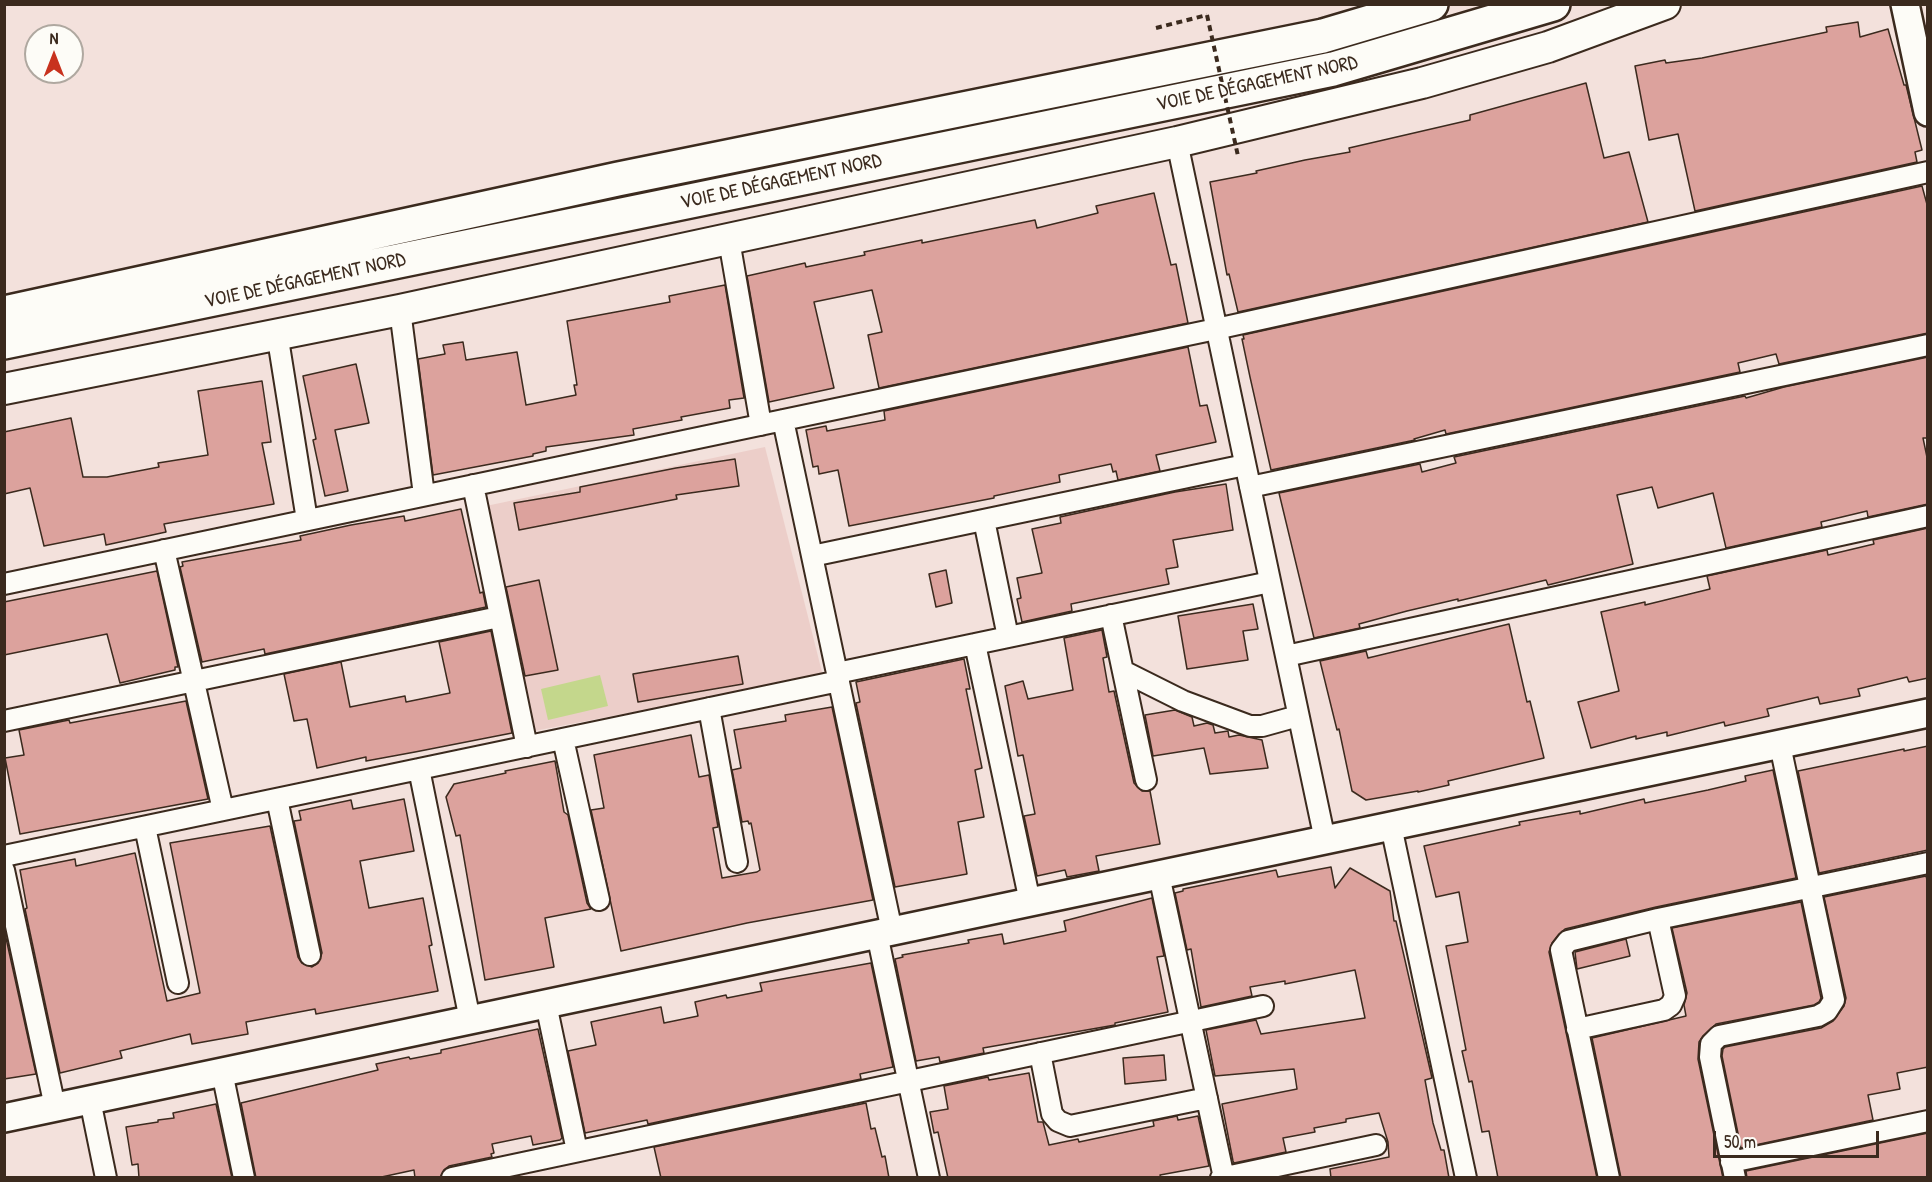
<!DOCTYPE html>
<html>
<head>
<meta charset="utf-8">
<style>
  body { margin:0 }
  #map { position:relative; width:1932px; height:1182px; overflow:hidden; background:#f3e1dc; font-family:"Patrick Hand",sans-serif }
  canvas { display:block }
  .frame { position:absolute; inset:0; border:6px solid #3b2a1e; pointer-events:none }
  .north { position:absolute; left:24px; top:24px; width:60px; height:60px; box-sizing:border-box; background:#fdfcf7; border:2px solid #afa8a0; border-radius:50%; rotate:0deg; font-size:16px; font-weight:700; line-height:24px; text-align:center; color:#3b2a1e }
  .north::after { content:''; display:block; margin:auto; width:21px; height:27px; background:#c8321e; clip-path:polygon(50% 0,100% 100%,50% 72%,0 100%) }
  .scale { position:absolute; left:1713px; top:1131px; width:166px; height:27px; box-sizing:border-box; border:3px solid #3b2a1e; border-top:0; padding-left:8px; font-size:18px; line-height:21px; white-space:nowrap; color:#3b2a1e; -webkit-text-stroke:4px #fdfcf7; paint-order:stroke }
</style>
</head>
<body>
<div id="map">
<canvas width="1932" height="1182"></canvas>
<div class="frame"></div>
<div class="north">N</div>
<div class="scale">50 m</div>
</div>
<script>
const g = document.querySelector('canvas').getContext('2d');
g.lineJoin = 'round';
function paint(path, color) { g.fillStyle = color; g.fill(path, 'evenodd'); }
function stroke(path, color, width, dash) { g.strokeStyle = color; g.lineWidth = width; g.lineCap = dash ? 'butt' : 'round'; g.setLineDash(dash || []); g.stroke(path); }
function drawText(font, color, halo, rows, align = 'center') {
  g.font = font + ' "Patrick Hand",sans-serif'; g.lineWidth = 5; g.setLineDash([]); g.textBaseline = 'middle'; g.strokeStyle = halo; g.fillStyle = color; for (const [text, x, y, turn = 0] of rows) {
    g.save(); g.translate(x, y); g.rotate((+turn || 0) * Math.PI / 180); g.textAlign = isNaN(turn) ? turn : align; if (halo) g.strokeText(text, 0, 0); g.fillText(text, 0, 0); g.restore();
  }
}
const built = new Path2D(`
  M 765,447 L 823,676 L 534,731 L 486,506 Z`);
const green = new Path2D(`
  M 600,675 L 608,706 L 548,720 L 541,689 Z`);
const building = new Path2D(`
  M 1858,22 L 1860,37 L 1888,29 L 1904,85 L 1906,85 L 1922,150 L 1915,152 L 1917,162 L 1695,211 L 1678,134 L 1649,140 L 1635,66 L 1665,60 L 1666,63 L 1702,58 L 1827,32 L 1826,27 Z
  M 1586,83 L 1604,158 L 1629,152 L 1648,222 L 1238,312 L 1229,274 L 1227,275 L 1210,182 L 1257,173 L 1256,171 L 1305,160 L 1350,152 L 1349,148 L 1470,120 L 1470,115 Z
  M 1922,186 L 1928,208 L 1928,333 L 1779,364 L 1776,354 L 1738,363 L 1740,372 L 1446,434 L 1445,430 L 1414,439 L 1415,440 L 1271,470 L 1250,377 L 1242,339 L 1244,339 L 1243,335 Z
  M 1154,193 L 1171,265 L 1176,264 L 1188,323 L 879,388 L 868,335 L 882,332 L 872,290 L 814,302 L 834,388 L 769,402 L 747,276 L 805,263 L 806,267 L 865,255 L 864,252 L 922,240 L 922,243 L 1035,220 L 1037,228 L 1098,213 L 1096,206 Z
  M 725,285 L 744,398 L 729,400 L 730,408 L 681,417 L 682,420 L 633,429 L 634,435 L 546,447 L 546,451 L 533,454 L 533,456 L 433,475 L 418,359 L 445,354 L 443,345 L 463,342 L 466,360 L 517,352 L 526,405 L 576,395 L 574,385 L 577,385 L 567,321 L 670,302 L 669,296 Z
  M 1188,347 L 1200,406 L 1207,405 L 1216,442 L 1156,455 L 1160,471 L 1118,480 L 1116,471 L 1113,472 L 1111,464 L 1059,475 L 1060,482 L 994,496 L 994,498 L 849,526 L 838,470 L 819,474 L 818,466 L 813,467 L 806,430 L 826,426 L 827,431 L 885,420 L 884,411 Z
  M 1928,357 L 1928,438 L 1923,438 L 1928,462 L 1928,504 L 1868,517 L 1867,511 L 1821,522 L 1822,527 L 1726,548 L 1713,493 L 1658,508 L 1652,487 L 1617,495 L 1633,564 L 1548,585 L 1546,580 L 1458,601 L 1458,599 L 1407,611 L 1359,624 L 1360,628 L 1314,638 L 1279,493 L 1420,464 L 1422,472 L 1456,463 L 1454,457 L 1745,396 L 1746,398 L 1784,387 Z
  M 356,364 L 369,423 L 335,430 L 348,491 L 325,496 L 313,440 L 316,439 L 303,376 Z
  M 262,381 L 271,442 L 262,443 L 274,504 L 164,524 L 166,532 L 106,545 L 104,534 L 44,546 L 30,488 L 4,494 L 4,432 L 71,418 L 83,477 L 107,477 L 159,467 L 158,463 L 208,455 L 198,391 Z
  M 735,459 L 739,486 L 676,495 L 677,499 L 519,530 L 514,503 L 580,492 L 580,487 L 676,468 Z
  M 1226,484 L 1233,530 L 1173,540 L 1178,567 L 1166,569 L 1169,584 L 1071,604 L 1072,611 L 1022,622 L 1017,599 L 1021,598 L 1017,578 L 1042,573 L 1032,529 L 1061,523 L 1060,517 L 1175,492 Z
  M 461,509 L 480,593 L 483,592 L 486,607 L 265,654 L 264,649 L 202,662 L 180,567 L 183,566 L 182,562 L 301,540 L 300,536 L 351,525 L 404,516 L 405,521 Z
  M 1928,528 L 1928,678 L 1909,682 L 1907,677 L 1858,689 L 1860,696 L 1820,704 L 1818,697 L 1767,709 L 1769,716 L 1725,726 L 1724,722 L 1667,736 L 1667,732 L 1636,739 L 1636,736 L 1591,748 L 1578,702 L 1619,691 L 1601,612 L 1645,602 L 1645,605 L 1710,589 L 1707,576 L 1827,550 L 1828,555 L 1874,544 L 1873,540 Z
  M 946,570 L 952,603 L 936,607 L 929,574 Z
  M 157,571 L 178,667 L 175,667 L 175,670 L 120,683 L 107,634 L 4,655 L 4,602 Z
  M 539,580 L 558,670 L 525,676 L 506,587 Z
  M 1253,604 L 1258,629 L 1243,631 L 1248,660 L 1187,669 L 1178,616 Z
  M 1509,624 L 1527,702 L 1530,701 L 1544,758 L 1448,781 L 1449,785 L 1418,792 L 1418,791 L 1366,800 L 1352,791 L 1339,729 L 1337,730 L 1320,661 L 1366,651 L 1368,658 Z
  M 1102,630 L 1107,657 L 1103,658 L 1109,692 L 1114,691 L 1134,783 L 1142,791 L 1150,791 L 1160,844 L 1096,856 L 1099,871 L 1067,877 L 1065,870 L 1037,876 L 1024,816 L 1035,814 L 1023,755 L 1018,756 L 1005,686 L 1023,681 L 1028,699 L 1073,690 L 1064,638 Z
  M 491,631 L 512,733 L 415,752 L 366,761 L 366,757 L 317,768 L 307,719 L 294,721 L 284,674 L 341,662 L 350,707 L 405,696 L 406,702 L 450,693 L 439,642 Z
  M 738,656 L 743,684 L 638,702 L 633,674 Z
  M 964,659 L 970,689 L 966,689 L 982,768 L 975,770 L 984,817 L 958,822 L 967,874 L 895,887 L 856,703 L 860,702 L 856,682 Z
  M 186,701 L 208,799 L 20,834 L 5,758 L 24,755 L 19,730 L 69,720 L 70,723 Z
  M 832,707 L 873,900 L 747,923 L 621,951 L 591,810 L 604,808 L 594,755 L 691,735 L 699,777 L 709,775 L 718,827 L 713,828 L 722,878 L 757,872 L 760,870 L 751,823 L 749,824 L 748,821 L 742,822 L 732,770 L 741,768 L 734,730 L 786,721 L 785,715 Z
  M 1175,710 L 1192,717 L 1194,726 L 1207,723 L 1213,725 L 1215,733 L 1228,731 L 1229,737 L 1239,735 L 1262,740 L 1268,768 L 1210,774 L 1204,748 L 1153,756 L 1145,715 Z
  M 1928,746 L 1928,850 L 1819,873 L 1798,771 L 1904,749 L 1904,751 Z
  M 555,761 L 564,812 L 568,815 L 587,903 L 591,909 L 545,918 L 554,967 L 485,980 L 460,835 L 456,836 L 446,797 L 454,784 L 506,773 L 505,771 Z
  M 1773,770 L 1796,878 L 1656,907 L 1565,929 L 1559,934 L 1552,943 L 1549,952 L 1597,1178 L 1498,1178 L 1489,1131 L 1482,1132 L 1472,1081 L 1469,1082 L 1462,1051 L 1466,1050 L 1446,946 L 1468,942 L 1459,892 L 1436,897 L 1424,846 L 1520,825 L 1519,822 L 1580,811 L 1580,814 L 1644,799 L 1645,803 L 1708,790 L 1746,781 L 1745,776 Z
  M 404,799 L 414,851 L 360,861 L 369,908 L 423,898 L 432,945 L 429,946 L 438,991 L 316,1014 L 315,1009 L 246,1022 L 248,1034 L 192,1044 L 190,1034 L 120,1051 L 122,1058 L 60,1073 L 25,909 L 27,908 L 20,870 L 75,859 L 76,866 L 135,853 L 167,1001 L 200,993 L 170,843 L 270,826 L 298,957 L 302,963 L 312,967 L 318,963 L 322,953 L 294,821 L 301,820 L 299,811 L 351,800 L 353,809 Z
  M 1331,867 L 1335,888 L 1350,868 L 1390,891 L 1394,921 L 1396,921 L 1432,1078 L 1425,1080 L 1433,1123 L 1441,1150 L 1444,1150 L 1449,1178 L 1331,1178 L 1330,1169 L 1389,1157 L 1388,1142 L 1379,1113 L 1346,1119 L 1346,1122 L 1314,1128 L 1315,1132 L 1283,1138 L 1286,1152 L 1234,1163 L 1233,1161 L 1222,1104 L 1297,1089 L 1294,1069 L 1215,1076 L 1206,1030 L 1256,1020 L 1261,1034 L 1365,1018 L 1355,970 L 1285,984 L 1285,981 L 1250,987 L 1252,996 L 1201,1007 L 1191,949 L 1187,950 L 1175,893 L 1183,891 L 1183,889 L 1276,870 L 1278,877 Z
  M 1926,876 L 1928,883 L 1928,1067 L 1897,1073 L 1900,1089 L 1868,1095 L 1873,1120 L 1741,1148 L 1722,1056 L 1723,1049 L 1725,1047 L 1821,1028 L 1833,1021 L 1844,1006 L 1846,998 L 1824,897 Z
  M 1152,898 L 1164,956 L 1157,957 L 1168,1012 L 1115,1023 L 1115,1025 L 983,1048 L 984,1053 L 940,1062 L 939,1057 L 916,1061 L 895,959 L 903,957 L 902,955 L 969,943 L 968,940 L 1002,934 L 1004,944 L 1066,931 L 1064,921 Z
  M 1801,902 L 1821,998 L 1819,1002 L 1814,1005 L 1716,1024 L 1703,1036 L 1699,1042 L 1698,1059 L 1723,1178 L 1621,1178 L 1592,1038 L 1686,1016 L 1684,1005 L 1687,993 L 1672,928 Z
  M 4,929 L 36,1074 L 4,1079 Z
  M 1626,939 L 1630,956 L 1577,969 L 1575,952 Z
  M 871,963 L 893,1067 L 860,1074 L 861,1079 L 648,1124 L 647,1120 L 585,1133 L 568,1051 L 596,1045 L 591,1022 L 661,1007 L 664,1023 L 698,1016 L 695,1002 L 726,995 L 727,998 L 762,991 L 760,983 Z
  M 538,1029 L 562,1138 L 560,1140 L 533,1145 L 531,1136 L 492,1144 L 494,1153 L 491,1154 L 492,1157 L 449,1166 L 444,1170 L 440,1178 L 415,1178 L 414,1170 L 377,1178 L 256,1178 L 241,1103 L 378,1070 L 376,1064 L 409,1057 L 410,1059 L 441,1053 L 441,1050 Z
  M 1164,1055 L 1166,1080 L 1125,1084 L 1123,1058 Z
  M 1029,1073 L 1038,1122 L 1043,1122 L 1049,1145 L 1078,1139 L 1079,1142 L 1154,1126 L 1153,1121 L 1177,1116 L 1178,1120 L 1198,1116 L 1209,1166 L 1160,1175 L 1161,1178 L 948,1178 L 938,1132 L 934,1133 L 930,1112 L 948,1109 L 944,1086 L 988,1077 L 989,1080 Z
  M 866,1103 L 871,1129 L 875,1128 L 882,1157 L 885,1156 L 889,1178 L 661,1178 L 654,1147 Z
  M 216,1104 L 232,1178 L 139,1178 L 138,1164 L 132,1165 L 126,1127 L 158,1122 L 158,1120 L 174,1118 L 173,1113 Z
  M 1928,1133 L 1928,1178 L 1747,1178 L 1746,1171 Z`);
const path = new Path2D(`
  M 1156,28 L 1207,15`);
const street = new Path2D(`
  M 1177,142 L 1325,840
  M 729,240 L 761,425
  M 400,310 L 424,495
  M 277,333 L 307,520
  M 783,420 L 892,931
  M 473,485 L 527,747
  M 1250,487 L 1928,345
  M 984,520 L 1008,637
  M 164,550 L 223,810
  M 812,556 L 1245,465
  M 4,584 L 1216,329 L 1928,172
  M 1111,615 L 1146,780
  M 975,644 L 1030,902
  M 1286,656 L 1928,516
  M 1123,671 L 1183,701 L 1250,726 L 1262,726 L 1298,716
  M 837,673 L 1270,582
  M 709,708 L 737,862
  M 4,721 L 499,617
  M 563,739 L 599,900
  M 419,769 L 470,1020
  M 277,799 L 310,955
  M 1391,826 L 1466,1178
  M 145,827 L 178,983
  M 4,856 L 839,681
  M 4,870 L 55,1107
  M 1159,875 L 1224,1178
  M 877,934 L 929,1178
  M 546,1004 L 577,1151
  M 1577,1029 L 1664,1010 L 1671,1005 L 1675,996 L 1658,919
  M 1040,1053 L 1052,1114 L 1058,1121 L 1070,1126 L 1207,1098
  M 222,1072 L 244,1178
  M 90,1100 L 106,1178
  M 1731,1162 L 1928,1121
  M 452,1178 L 1263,1006
  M 1221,1178 L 1376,1145
  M 1609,1178 L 1561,950 L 1568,941 L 1658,919 L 1928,863
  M 1735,1178 L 1710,1057 L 1711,1044 L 1719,1036 L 1818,1016 L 1827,1011 L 1834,1000 L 1780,745`);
const secondary = new Path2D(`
  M 1905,4 L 1928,112
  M 4,1118 L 1928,713`);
const primary = new Path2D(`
  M 4,389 L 400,310 L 1177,142 L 1422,83 L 1548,47 L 1665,4`);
const highway = new Path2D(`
  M 4,313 L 618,179 L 1323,36 L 1431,4
  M 4,342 L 1333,69 L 1553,4`);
const pathBridge = new Path2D(`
  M 1207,15 L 1238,156`);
const streetNames = [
  ["VOIE DE DÉGAGEMENT NORD",1257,84,-12],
  ["VOIE DE DÉGAGEMENT NORD",781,182,-12],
  ["VOIE DE DÉGAGEMENT NORD",305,281,-12]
];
paint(built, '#eccec9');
paint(green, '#c4d78c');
paint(building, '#dca29d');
stroke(building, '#3b2a1e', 1.5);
stroke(street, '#3b2a1e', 24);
stroke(secondary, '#3b2a1e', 32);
stroke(primary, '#3b2a1e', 34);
stroke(highway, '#3b2a1e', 38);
stroke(path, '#3b2a1e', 4, [6, 4.5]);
stroke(street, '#fdfcf7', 20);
stroke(secondary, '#fdfcf7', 27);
stroke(primary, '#fdfcf7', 30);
stroke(highway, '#fdfcf7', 33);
stroke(pathBridge, '#3b2a1e', 4, [6, 4.5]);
drawText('20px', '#3b2a1e', '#fdfcf7', streetNames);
</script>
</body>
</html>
